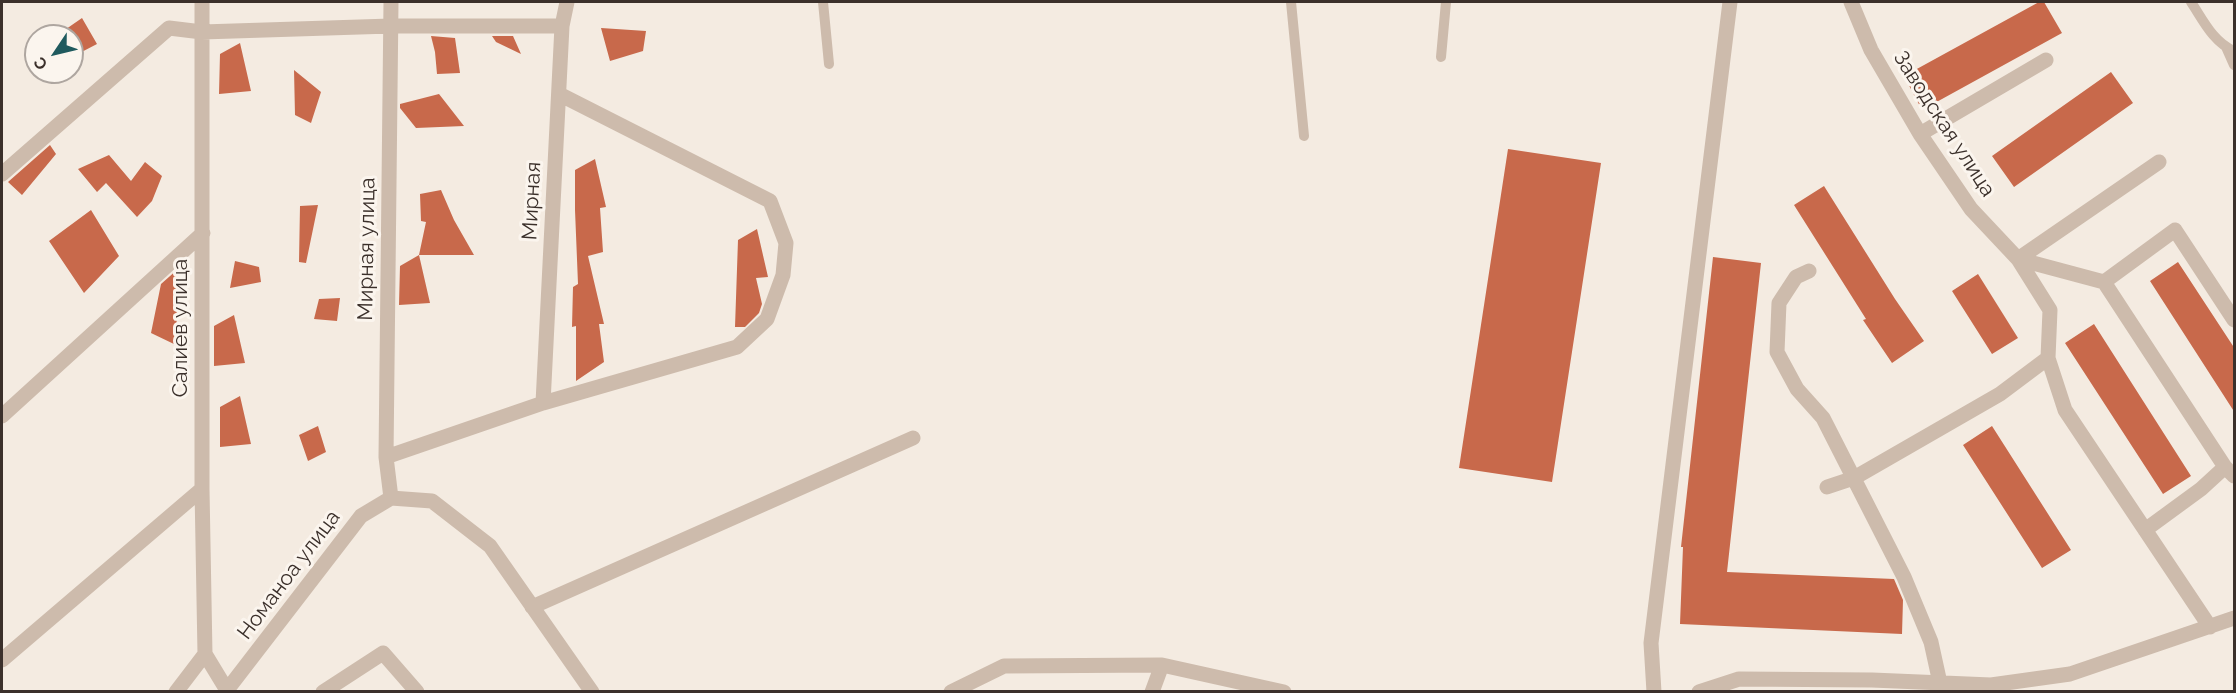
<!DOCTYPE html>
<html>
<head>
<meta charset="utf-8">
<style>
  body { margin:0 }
  #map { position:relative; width:2236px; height:693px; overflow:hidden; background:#f4ebe1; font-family:Raleway,sans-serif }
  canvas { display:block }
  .frame { position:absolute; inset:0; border:3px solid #3b302b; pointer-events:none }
  .north { position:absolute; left:24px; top:24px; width:60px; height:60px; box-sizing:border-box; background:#fbf5ee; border:2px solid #aea6a0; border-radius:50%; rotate:235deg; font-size:16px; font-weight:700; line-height:24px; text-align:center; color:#3b302b }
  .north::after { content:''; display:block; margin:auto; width:21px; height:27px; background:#1f5a5e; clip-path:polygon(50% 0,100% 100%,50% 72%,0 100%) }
</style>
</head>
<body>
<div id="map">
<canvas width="2236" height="693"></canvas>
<div class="frame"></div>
<div class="north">С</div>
</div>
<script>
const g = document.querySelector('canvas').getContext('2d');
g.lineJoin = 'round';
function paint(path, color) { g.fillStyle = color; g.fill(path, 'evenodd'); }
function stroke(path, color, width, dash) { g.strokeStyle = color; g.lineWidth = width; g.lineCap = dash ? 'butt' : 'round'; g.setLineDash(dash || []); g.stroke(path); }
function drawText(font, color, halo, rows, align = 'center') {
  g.font = font + ' Raleway,sans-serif'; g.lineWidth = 6; g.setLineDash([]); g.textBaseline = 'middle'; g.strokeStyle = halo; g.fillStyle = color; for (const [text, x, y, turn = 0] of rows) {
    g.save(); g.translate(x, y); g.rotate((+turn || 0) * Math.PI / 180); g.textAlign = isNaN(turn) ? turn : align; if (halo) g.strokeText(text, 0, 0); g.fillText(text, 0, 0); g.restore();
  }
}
const building = new Path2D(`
  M 2039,2 L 2044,2 L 2062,33 L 1922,110 L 1904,76 Z
  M 82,18 L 97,44 L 72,57 L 72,36 L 56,36 Z
  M 601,28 L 646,31 L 643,51 L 610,61 Z
  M 431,36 L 455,38 L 460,73 L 437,74 L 435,52 Z
  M 492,36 L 513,36 L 521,54 L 496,42 Z
  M 240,43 L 251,91 L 219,94 L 220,54 Z
  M 294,70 L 321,92 L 311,123 L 295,115 Z
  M 2111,72 L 2133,103 L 2014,187 L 1992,156 Z
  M 439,94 L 464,126 L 416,128 L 400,108 L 400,104 Z
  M 50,145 L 56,154 L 22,195 L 8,182 Z
  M 1508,149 L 1601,163 L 1552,482 L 1459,468 Z
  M 109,155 L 131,181 L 145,162 L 162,176 L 152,201 L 137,217 L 106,183 L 97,192 L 78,169 Z
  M 595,159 L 606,207 L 600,208 L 603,252 L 588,256 L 604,324 L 599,324 L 604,362 L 576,381 L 576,326 L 572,327 L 573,287 L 578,284 L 575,210 L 575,170 Z
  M 1824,186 L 1895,299 L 1924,341 L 1892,363 L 1863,320 L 1866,319 L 1794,205 Z
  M 441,190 L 454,220 L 474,255 L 419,255 L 426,222 L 421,221 L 420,194 Z
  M 318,205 L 306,263 L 299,262 L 300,206 Z
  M 91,210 L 119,256 L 84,293 L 49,241 Z
  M 757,229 L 768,277 L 756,278 L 762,304 L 759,313 L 745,327 L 735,327 L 738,240 Z
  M 419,255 L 430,303 L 399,305 L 400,266 Z
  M 1713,257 L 1761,263 L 1727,572 L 1894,579 L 1903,600 L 1902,634 L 1680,624 L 1683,547 L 1681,547 Z
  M 235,261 L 259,267 L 261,282 L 230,288 Z
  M 2178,262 L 2235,349 L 2235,413 L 2150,281 Z
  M 178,269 L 176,345 L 151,333 L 161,284 Z
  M 1978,274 L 2018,338 L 1992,354 L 1952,291 Z
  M 340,298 L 337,321 L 314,319 L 319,299 Z
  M 234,315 L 245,363 L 214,366 L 214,326 Z
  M 2094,324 L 2191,476 L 2163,494 L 2065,343 Z
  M 240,396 L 251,444 L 220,447 L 220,407 Z
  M 318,426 L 326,452 L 308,461 L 299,435 Z
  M 1992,426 L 2071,550 L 2042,568 L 1963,445 Z`);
const lane = new Path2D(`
  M 823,2 L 829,64
  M 1291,2 L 1304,136
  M 2191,2 C 2203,20 2213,42 2234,51
  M 2226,47 L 2234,65
  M 1441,57 L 1446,2`);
const street = new Path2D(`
  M 202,2 L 202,489 L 205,654 L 228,692
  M 1920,134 L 2046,60
  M 2,174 L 169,28 L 202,32 L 391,26 L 562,26
  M 2018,259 L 2104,282 L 2225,467 L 2234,476
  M 2018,259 L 2159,162
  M 1809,271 L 1796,277 L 1779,303 L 1777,352 L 1797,389 L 1823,418 L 1904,577 L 1931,642 L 1940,683
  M 2104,282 L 2175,230 L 2234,320
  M 2048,358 L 2065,410 L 2210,627
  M 543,403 L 562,26 L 567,2
  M 2,416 L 203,233
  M 386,457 L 543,403 L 737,347 L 767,319 L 783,275 L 786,243 L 770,201 L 559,94
  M 1827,487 L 1854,478 L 2000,394 L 2048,358 L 2050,310 L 2018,259 L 1971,209 L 1920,134 L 1871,50 L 1851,2
  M 391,498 L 386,457 L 391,2
  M 2145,530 L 2201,489 L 2225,467
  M 532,607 L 913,438
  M 2,660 L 202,489
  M 227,690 L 361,516 L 391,498 L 432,501 L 490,546 L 592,692
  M 176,692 L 205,654
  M 323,692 L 383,653 L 417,692
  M 951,692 L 1004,666 L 1162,665 L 1284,692
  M 1152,692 L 1162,665
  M 1654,692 L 1651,643 L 1730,2
  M 1699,692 L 1739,679 L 1872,680 L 1991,685 L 2070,674 L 2234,618`);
const streetNames = [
  ["Заводская улица",1944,124,57],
  ["Мирная",532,201,-87],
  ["Мирная улица",367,249,-89],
  ["Салиев улица",181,328,-90],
  ["Номаноа улица",289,575,-53]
];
paint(building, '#c8694b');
stroke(lane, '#cdbbac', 10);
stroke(street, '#cdbbac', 15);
drawText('21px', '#3b302b', '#fbf5ee', streetNames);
</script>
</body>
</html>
